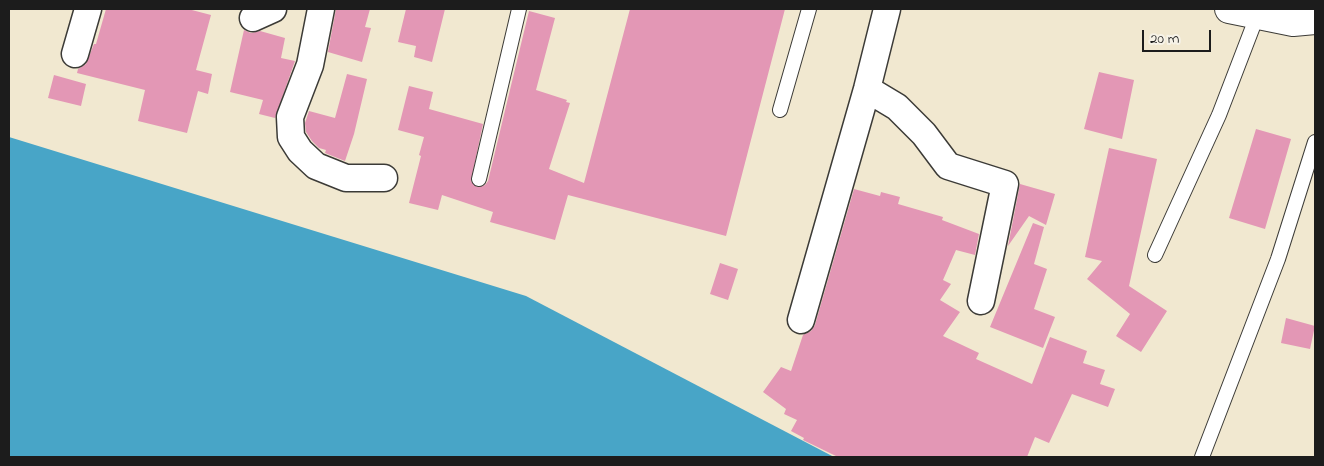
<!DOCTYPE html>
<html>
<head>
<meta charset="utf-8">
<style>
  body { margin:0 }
  #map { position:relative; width:1324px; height:466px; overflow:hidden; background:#f1e8d0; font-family:"Indie Flower",sans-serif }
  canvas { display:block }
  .frame { position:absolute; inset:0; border:10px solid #1c1c1c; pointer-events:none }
  .scale { position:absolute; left:1142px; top:30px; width:69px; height:22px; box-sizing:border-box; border:2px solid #1c1c1c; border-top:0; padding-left:6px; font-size:15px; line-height:18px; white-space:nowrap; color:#1c1c1c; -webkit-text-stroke:4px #f7f3e8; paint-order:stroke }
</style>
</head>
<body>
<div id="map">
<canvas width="1324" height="466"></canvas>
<div class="frame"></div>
<div class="scale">20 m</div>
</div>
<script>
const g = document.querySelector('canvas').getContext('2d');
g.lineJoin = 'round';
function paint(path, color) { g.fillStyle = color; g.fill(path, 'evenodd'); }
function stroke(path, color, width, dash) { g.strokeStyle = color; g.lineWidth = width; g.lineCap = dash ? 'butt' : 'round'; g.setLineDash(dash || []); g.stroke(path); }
const water = new Path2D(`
  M 9,137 L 526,296 L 834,457 L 9,457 Z`);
const building = new Path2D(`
  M 106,9 L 188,9 L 211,15 L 196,70 L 212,74 L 208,94 L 198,91 L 187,133 L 138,121 L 145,90 L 77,73 L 78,69 L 86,64 L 94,44 L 96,44 Z
  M 336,9 L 370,9 L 365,27 L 371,28 L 362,62 L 328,52 Z
  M 406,9 L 445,9 L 432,62 L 414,57 L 416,46 L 398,42 Z
  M 630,9 L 785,9 L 726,236 L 568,195 L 555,240 L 490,222 L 493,212 L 442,195 L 438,210 L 409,203 L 421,156 L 419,155 L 424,137 L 398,130 L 409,86 L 433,92 L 429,109 L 483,124 L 471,181 L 477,187 L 485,185 L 488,181 L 529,11 L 555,18 L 536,90 L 567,100 L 566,102 L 570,103 L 549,169 L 584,183 Z
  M 244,30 L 251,33 L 260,31 L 285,38 L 281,58 L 295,61 L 275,118 L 259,114 L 263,100 L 230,92 Z
  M 1099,72 L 1134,80 L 1122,139 L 1084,129 Z
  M 347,74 L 367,79 L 354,134 L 345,161 L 325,153 L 326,150 L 319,148 L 312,141 L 306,132 L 305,123 L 309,111 L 335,118 Z
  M 54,75 L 86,84 L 81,106 L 48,98 Z
  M 1256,129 L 1291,139 L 1265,229 L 1229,218 Z
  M 1109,148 L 1157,159 L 1129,286 L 1167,311 L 1141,352 L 1116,336 L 1130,314 L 1087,279 L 1102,261 L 1085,257 Z
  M 1020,184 L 1055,194 L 1046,225 L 1029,216 L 1008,246 Z
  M 854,189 L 880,196 L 881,192 L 900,197 L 898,204 L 943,217 L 942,220 L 979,234 L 975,255 L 956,250 L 943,280 L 951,284 L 940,300 L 960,312 L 943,336 L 979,353 L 976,359 L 1032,384 L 1050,337 L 1087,351 L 1083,363 L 1105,370 L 1100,384 L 1115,389 L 1108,407 L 1072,394 L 1049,443 L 1035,437 L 1027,457 L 838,457 L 803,440 L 804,438 L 791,431 L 797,420 L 784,414 L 786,409 L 763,392 L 781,367 L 791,371 L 803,335 L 811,331 L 815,325 Z
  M 1033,223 L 1044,227 L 1034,264 L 1047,269 L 1034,309 L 1055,317 L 1043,348 L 990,327 Z
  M 720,263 L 738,269 L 728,300 L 710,294 Z
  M 1286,318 L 1315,326 L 1310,349 L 1281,343 Z`);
const lane = new Path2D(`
  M 780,110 L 809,9
  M 479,179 L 519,9
  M 1155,255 L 1219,115 L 1257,16
  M 1202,457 L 1278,259 L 1315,142`);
const street = new Path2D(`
  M 321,9 L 310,65 L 290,117 L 291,137 L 300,151 L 316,166 L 346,178 L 384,178
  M 253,18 L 273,9
  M 75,54 L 88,9
  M 867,89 L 897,107 L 924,134 L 948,166 L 1005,184 L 981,301
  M 801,320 L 867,89 L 887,9`);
const secondary = new Path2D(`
  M 1229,9 L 1293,22 L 1315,20`);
paint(water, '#48a5c7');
paint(building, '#e397b5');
stroke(lane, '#3c3b37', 16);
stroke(street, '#3c3b37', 29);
stroke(secondary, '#3c3b37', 30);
stroke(lane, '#fff', 14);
stroke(street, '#fff', 26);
stroke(secondary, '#fff', 28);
</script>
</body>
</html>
